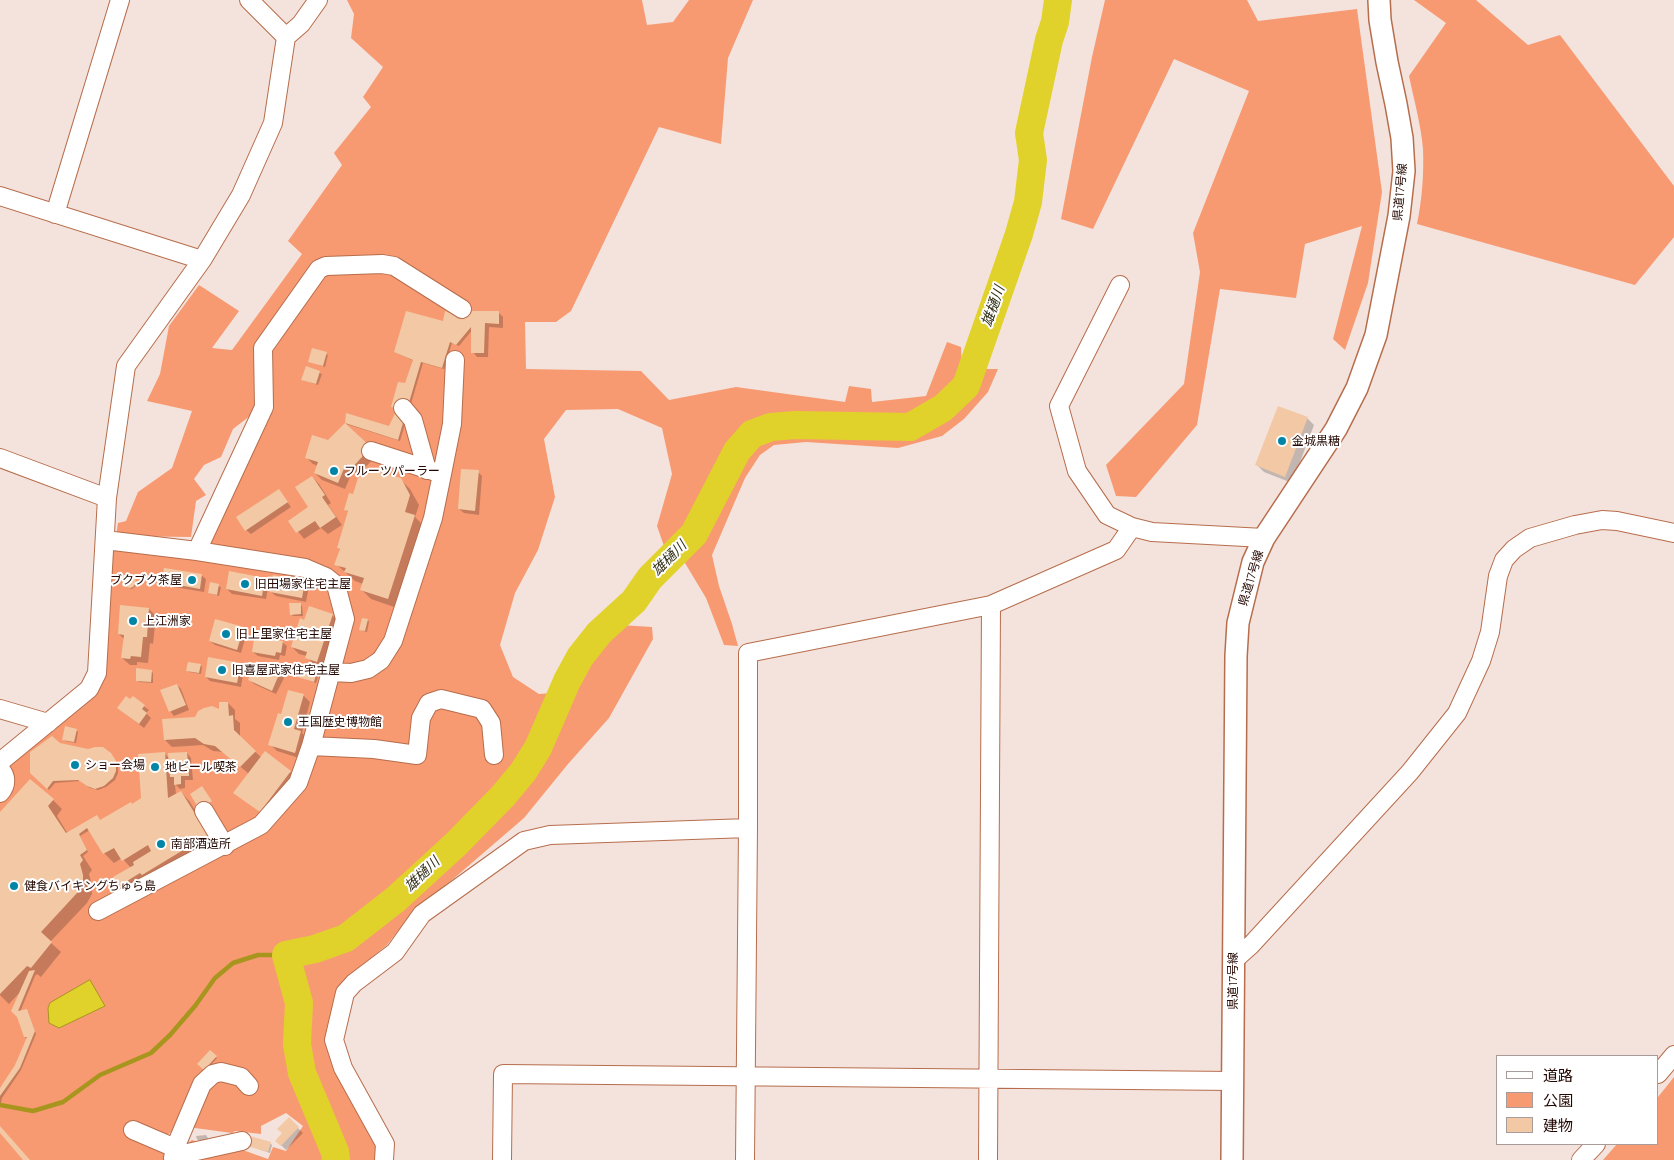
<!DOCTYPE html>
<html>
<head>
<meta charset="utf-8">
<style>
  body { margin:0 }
  #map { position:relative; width:1674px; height:1160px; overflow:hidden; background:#f4e3dc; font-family:Barlow,"Noto Sans JP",sans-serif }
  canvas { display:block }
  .legend { position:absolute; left:1496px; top:1055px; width:162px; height:90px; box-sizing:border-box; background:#fff; border:1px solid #a79c99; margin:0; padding:6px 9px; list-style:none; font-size:15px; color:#230700 }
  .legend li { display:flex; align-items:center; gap:10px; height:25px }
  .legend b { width:25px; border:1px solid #a79c99 }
</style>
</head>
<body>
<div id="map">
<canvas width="1674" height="1160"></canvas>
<ul class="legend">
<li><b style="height:6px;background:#fff"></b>道路</li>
<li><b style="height:14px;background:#f79a72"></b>公園</li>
<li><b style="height:14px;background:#f2c9a4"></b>建物</li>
</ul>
</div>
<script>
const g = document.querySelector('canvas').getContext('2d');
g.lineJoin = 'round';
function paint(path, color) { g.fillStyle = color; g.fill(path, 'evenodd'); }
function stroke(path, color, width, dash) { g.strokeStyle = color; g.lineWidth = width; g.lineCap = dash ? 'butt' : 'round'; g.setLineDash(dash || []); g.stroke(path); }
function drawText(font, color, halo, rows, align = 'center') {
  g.font = font + ' Barlow,"Noto Sans JP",sans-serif'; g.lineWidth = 4; g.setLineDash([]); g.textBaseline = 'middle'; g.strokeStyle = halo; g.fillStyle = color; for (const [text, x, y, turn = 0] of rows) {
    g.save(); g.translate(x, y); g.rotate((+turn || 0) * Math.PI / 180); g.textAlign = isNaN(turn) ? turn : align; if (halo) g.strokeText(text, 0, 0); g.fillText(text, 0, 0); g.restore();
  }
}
const green = new Path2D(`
  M 347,0 L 642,0 L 647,25 L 673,22 L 689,0 L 753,0 L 728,58 L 721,144 L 659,127 L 571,311 L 556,322 L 525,322 L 526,369 L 641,371 L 669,400 L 736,387 L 845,402 L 849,386 L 871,389 L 872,402 L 926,396 L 947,342 L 961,347 L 962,371 L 940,415 L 959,410 L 985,369 L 998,369 L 988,392 L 964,419 L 942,436 L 898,448 L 806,442 L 774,445 L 760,455 L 745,478 L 712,555 L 719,586 L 732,624 L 738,646 L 724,645 L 706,598 L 685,563 L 665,549 L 657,526 L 672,474 L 662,428 L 618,409 L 566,410 L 544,439 L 555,497 L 538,550 L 515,593 L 500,645 L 513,677 L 539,694 L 552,693 L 566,656 L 620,625 L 652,627 L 653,639 L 609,718 L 568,764 L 524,818 L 409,917 L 387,945 L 345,979 L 338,994 L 326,1040 L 338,1072 L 376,1142 L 375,1160 L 0,1160 L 0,768 L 2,766 L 1,764 L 23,749 L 98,686 L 111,537 L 194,543 L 261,407 L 260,346 L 279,317 L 256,347 L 259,409 L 233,429 L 221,457 L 204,465 L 194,479 L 206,495 L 196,501 L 191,537 L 116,536 L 118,523 L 126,521 L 138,492 L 172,468 L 192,411 L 147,401 L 160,374 L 169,326 L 199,285 L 239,311 L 212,348 L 232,350 L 302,254 L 288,241 L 342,165 L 334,153 L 371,107 L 363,97 L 383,67 L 351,38 L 354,14 ZM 286,1113 L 303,1126 L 286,1151 L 273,1147 L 268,1159 L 223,1143 L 212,1147 L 192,1140 L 178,1150 L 178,1153 L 167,1135 L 180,1126 L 232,1133 L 235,1131 L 261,1134 L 261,1126 Z
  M 1105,0 L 1247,0 L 1258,21 L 1357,9 L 1382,192 L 1368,283 L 1345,350 L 1333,339 L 1362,226 L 1305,244 L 1296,298 L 1220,289 L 1197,425 L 1136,497 L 1116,496 L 1106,465 L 1184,384 L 1200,272 L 1193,233 L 1249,91 L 1174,59 L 1093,229 L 1061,219 L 1092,57 Z
  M 1414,0 L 1476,0 L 1528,45 L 1560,35 L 1674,186 L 1674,237 L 1635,285 L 1417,224 C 1422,199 1424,174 1423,149 C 1421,125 1414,100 1409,76 L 1446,23 Z
  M 1674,1077 L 1674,1160 L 1603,1160 L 1617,1144 L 1658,1144 L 1658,1097 Z`);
const water = new Path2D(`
  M 90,980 L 105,1006 L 59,1028 L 49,1023 L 48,1008 L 50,1003 Z`);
const shadow = new Path2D(`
  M 499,313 L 503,317 L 503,328 L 489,327 L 488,357 L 477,357 L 473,352 L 473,329 L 459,346 L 452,343 L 444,369 L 423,363 L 400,441 L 346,424 L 347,415 L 390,427 L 398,410 L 392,407 L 406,384 L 414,361 L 395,352 L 444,323 Z
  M 326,354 L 328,355 L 325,367 L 309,361 Z
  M 306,368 L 322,374 L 318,385 L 303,380 Z
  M 1307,418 L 1314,425 L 1292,483 L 1264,472 L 1257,465 Z
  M 329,442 L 377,455 L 358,475 L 353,470 L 345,489 L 322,480 L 315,473 L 318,466 L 313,464 L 306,457 Z
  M 478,472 L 482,476 L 479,515 L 464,513 L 459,509 Z
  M 312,477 L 319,484 L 331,503 L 328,505 L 342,525 L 328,534 L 321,528 L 304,539 L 290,521 L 310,507 Z
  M 400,479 L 410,489 L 419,505 L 415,517 L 424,526 L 397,608 L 371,599 L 361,589 L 363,584 L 355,581 L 336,564 L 340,550 L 338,548 L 349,513 L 345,509 L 354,496 Z
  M 279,491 L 291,507 L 251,534 L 246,530 Z
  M 201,575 L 206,579 L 204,592 L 168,586 L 163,582 Z
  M 131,576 L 136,582 L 137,585 L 132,589 L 123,586 Z
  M 264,579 L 269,583 L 266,599 L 232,594 L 227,589 Z
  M 305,582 L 309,586 L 306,602 L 276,596 L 271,592 Z
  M 211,584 L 221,587 L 219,596 L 209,593 Z
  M 300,604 L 302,606 L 303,616 L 293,616 L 291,614 Z
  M 149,609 L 156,616 L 153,644 L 150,643 L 148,663 L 137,662 L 137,665 L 130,665 L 122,658 L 124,639 L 119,634 Z
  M 332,615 L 339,622 L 324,668 L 313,664 L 307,656 L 299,654 L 292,647 L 305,621 Z
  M 368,620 L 369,622 L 367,632 L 363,631 L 361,629 Z
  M 243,628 L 247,632 L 241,653 L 215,645 L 210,641 Z
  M 277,638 L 287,646 L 285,656 L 280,655 L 279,660 L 258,656 L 253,652 Z
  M 257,663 L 280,673 L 284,678 L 276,694 L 254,684 L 249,679 Z
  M 299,663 L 320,671 L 316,683 L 296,676 Z
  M 200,665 L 202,667 L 201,674 L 189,672 L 188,671 Z
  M 240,665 L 244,669 L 241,687 L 210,681 L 206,677 Z
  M 151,671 L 153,673 L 153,683 L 139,682 L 137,680 Z
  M 177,685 L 181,689 L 189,710 L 174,716 L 170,711 Z
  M 303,695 L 310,702 L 302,733 L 308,739 L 302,759 L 277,751 L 270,744 L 282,715 Z
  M 133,698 L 149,710 L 146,713 L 151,718 L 144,728 L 123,712 Z
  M 228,703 L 235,710 L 235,719 L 240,723 L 240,738 L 261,757 L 290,772 L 297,779 L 268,818 L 235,792 L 249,774 L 223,752 L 213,751 L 203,745 L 172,747 L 165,740 L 195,719 L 221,711 Z
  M 76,730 L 78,732 L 76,743 L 65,741 L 64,739 Z
  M 59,744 L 112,757 L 118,764 L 118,773 L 115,780 L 106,787 L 98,790 L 90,788 L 80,781 L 55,783 L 49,790 L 31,773 Z
  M 164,753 L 170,759 L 187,753 L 191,758 L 193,780 L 185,780 L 185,788 L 180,789 L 175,784 L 176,795 L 181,792 L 190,802 L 216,845 L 129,894 L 120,885 L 131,868 L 122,858 L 114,863 L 104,853 L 90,830 L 80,836 L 88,852 L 83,856 L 92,870 L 89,874 L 92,885 L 92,894 L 87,903 L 50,942 L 61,952 L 41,977 L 37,974 L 35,976 L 20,1012 L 26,1010 L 28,1012 L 36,1034 L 21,1070 L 2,1098 L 0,1109 L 0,1090 L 16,1066 L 27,1039 L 25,1037 L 18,1017 L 13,1011 L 22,990 L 9,1004 L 0,995 L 0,814 L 53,800 L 62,809 L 57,816 L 68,834 L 100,822 L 143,799 Z
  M 210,1052 L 217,1058 L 206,1071 L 199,1064 Z
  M 289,1119 L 303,1133 L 286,1150 L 277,1141 L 283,1134 Z
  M 206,1135 L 209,1140 L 199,1141 L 197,1139 L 196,1136 Z
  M 270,1143 L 272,1145 L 270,1153 L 249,1146 Z`);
const stream = new Path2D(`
  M 0,1105 L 33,1111 L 63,1102 L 100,1075 L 151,1053 L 170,1035 L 195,1006 L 215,978 L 233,963 L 258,955 L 286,955`);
const river = new Path2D(`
  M 336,1160 L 335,1152 L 302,1073 L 297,1044 L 299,1003 L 286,955 L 315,949 L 346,938 L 396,899 L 456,844 L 503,796 L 523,772 L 538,748 L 567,681 L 580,657 L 599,633 L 634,601 L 650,578 L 694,534 L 737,451 L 752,434 L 771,427 L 795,425 L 910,427 L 943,408 L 966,386 L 1019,234 L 1028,202 L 1033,160 L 1029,133 L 1049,40 L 1055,22 L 1058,0`);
const building = new Path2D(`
  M 406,311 L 443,321 L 445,311 L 465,318 L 472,311 L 499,311 L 499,324 L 485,323 L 484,353 L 471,353 L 471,327 L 456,345 L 450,342 L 442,368 L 421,362 L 398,440 L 345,423 L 346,413 L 389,426 L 397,409 L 391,407 L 398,382 L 405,383 L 413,360 L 394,352 Z
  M 312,348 L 327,352 L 323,366 L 308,362 Z
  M 306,366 L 320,371 L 316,384 L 301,380 Z
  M 1278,406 L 1308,417 L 1285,477 L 1255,465 Z
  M 345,423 L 371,447 L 351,469 L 346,464 L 338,483 L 314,473 L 318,462 L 305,458 L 312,435 L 328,440 Z
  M 461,469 L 479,470 L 475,511 L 458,509 Z
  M 375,471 L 401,478 L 410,495 L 405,512 L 415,515 L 388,599 L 360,590 L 364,578 L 344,572 L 346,568 L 334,565 L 340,549 L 337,548 L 348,511 L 344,510 L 349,493 L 353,494 L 358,478 Z
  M 312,476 L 325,495 L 322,497 L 336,517 L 320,528 L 315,521 L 296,533 L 288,521 L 308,507 L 295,487 Z
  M 279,489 L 288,502 L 245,531 L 236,517 Z
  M 164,568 L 202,574 L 200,589 L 162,582 Z
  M 229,571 L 265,578 L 262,596 L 226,589 Z
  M 124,575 L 131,575 L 135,578 L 136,583 L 133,587 L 130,588 L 122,586 Z
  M 273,575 L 305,581 L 302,598 L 270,592 Z
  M 210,582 L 219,584 L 217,595 L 208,593 Z
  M 289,603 L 301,603 L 301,614 L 290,615 Z
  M 120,605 L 149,608 L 147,637 L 143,637 L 141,657 L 131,656 L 130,659 L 121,658 L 124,635 L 118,634 Z
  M 309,606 L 333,614 L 317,662 L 305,658 L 307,652 L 291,647 L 300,618 L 304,620 Z
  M 362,618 L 368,619 L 365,631 L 359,630 Z
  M 215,619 L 244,627 L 237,650 L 209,641 Z
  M 255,633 L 278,637 L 277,640 L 283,641 L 281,653 L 276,652 L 275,656 L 252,652 Z
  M 208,657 L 241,663 L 237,683 L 205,677 Z
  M 256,661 L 280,672 L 272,691 L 248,680 Z
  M 188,662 L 201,664 L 199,673 L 186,671 Z
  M 298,662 L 318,668 L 314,682 L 294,676 Z
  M 136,668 L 152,670 L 151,682 L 136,681 Z
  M 177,684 L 186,705 L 169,712 L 160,690 Z
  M 288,690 L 304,694 L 294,729 L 301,731 L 295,753 L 268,745 L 278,713 L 281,714 Z
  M 126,696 L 130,699 L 133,696 L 145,705 L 142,709 L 147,713 L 139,724 L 117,708 Z
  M 219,702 L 228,702 L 229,716 L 233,715 L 234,730 L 256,751 L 240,767 L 215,746 L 204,744 L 195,738 L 164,740 L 162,719 L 195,717 L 198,711 L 204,708 L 212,706 L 219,709 Z
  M 65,726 L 77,729 L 74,742 L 62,740 Z
  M 52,736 L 60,743 L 88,749 L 95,747 L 103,747 L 111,753 L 116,761 L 116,771 L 113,778 L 104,786 L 95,789 L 87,786 L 78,780 L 53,781 L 47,789 L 30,773 L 30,752 Z
  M 265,751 L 291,771 L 260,812 L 233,793 Z
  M 165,752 L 168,798 L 181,791 L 208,835 L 142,875 L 140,873 L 119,886 L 113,877 L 134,865 L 133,862 L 151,851 L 148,845 L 122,861 L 114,848 L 103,854 L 87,828 L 79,834 L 87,850 L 80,855 L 83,860 L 80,864 L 83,875 L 83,884 L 77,893 L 41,932 L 52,942 L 31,968 L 27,966 L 0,994 L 0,812 L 30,779 L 54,799 L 48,806 L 66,833 L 97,815 L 100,820 L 131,802 L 132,804 L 141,798 L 138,754 Z
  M 187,752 L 189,776 L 181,776 L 181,784 L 174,785 L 174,777 L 170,777 L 168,753 Z
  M 202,786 L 212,801 L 199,809 L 190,794 Z
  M 35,970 L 18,1011 L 27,1009 L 35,1031 L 20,1068 L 0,1096 L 0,1088 L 15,1065 L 27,1037 L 24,1037 L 17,1017 L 11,1011 L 29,971 Z
  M 210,1050 L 217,1056 L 204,1070 L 197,1064 Z
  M 289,1117 L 299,1127 L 281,1146 L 275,1141 L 282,1133 L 277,1129 Z
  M 0,1126 L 30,1160 L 23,1160 L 0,1133 Z
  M 250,1136 L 271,1142 L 268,1152 L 247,1146 Z`);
const minor = new Path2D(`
  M 249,0 L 286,37
  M 0,196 L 202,260
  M 55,214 L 120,0
  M 1120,285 L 1059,406 L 1077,471 L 1107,515 L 1132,527 L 1152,532 L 1264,538
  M 403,408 L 413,420 L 427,470
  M 0,458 L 107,498
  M 442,474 L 452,424 L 455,360
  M 197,551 L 264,407 L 263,348 L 319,269 L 326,266 L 382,264 L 394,266 L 462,309
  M 332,672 L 351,673 L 368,669 L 381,660 L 393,641 L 433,518 L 442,474 L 371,451
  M 0,709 L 48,723
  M 311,746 L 374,749 L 417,755 L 421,718 L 429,703 L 441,699 L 482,709 L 491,723 L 494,755
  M 0,762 L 89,689 L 97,673 L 107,498 L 126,366 L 202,260 L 241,195 L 273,123 L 286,37 L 301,24 L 318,0
  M 0,769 C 7,776 7,785 0,793
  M 204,811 L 225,846
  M 98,911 L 261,825 L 298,783 L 311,746 L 345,619 L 336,585 L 326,577 L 305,568 L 197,551 L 105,540
  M 1233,961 L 1251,945 L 1410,772 L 1457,713 L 1481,661 L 1490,632 L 1498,576 L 1504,560 L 1514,549 L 1530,538 L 1575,525 L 1602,520 L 1617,521 L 1674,533
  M 1658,1074 L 1674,1055
  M 133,1130 L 175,1148 L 173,1158
  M 242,1141 L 183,1154 L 175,1148 L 202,1084 L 213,1074 L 221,1072 L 241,1077 L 249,1086
  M 384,1160 L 385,1144 L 343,1068 L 334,1040 L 345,993 L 354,983 L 395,952 L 422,914 L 524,841 L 550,835 L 748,828
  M 502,1160 L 503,1074 L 1233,1081
  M 745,1160 L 748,828 L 748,653 L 991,605 L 1116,550 L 1132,527
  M 988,1160 L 991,605
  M 1581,1160 L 1596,1144`);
const major = new Path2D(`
  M 1232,1160 L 1236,656 L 1238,623 L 1253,562 L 1264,538 L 1336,429 L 1357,388 L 1376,335 L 1399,216 L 1404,171 L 1402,138 L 1396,104 L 1387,62 L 1380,20 L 1379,0`);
const markers = [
  [1282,441,5,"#0085a7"],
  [334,471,5,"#0085a7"],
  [192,580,5,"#0085a7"],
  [245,584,5,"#0085a7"],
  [133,621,5,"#0085a7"],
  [226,634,5,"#0085a7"],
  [222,670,5,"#0085a7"],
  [288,722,5,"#0085a7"],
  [75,765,5,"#0085a7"],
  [155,767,5,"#0085a7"],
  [161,844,5,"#0085a7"],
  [14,886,5,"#0085a7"]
];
const streetNames = [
  ["県道17号線",1400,192,-85],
  ["県道17号線",1251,578,-73],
  ["県道17号線",1233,981,-90]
];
const poiNames = [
  ["金城黒糖",1292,441],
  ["フルーツパーラー",344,471],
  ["ブクブク茶屋",182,580,"right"],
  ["旧田場家住宅主屋",255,584],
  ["上江洲家",143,621],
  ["旧上里家住宅主屋",236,634],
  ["旧喜屋武家住宅主屋",232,670],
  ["王国歴史博物館",298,722],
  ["ショー会場",85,765],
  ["地ビール喫茶",165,767],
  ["南部酒造所",171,844],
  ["健食バイキングちゅら島",24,886]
];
const waterNames = [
  ["雄樋川",993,306,-71],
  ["雄樋川",669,558,-45],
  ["雄樋川",422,874,-44]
];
paint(green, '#f79a72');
paint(water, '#e1d22b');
stroke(water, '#a8951e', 1);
paint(shadow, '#0003');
stroke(stream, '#a8951e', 4.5);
stroke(river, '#e1d22b', 28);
paint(building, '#f2c9a4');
stroke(minor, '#b76d4c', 20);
stroke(major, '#b76d4c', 24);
stroke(minor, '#fff', 18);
stroke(major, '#fff', 21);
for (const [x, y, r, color] of markers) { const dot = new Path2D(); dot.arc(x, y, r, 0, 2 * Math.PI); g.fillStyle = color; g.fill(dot); stroke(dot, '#fff', 2); }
drawText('12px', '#230700', '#fff', streetNames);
drawText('12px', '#230700', '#fff', poiNames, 'left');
drawText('italic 14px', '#343219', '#fff', waterNames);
</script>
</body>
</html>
